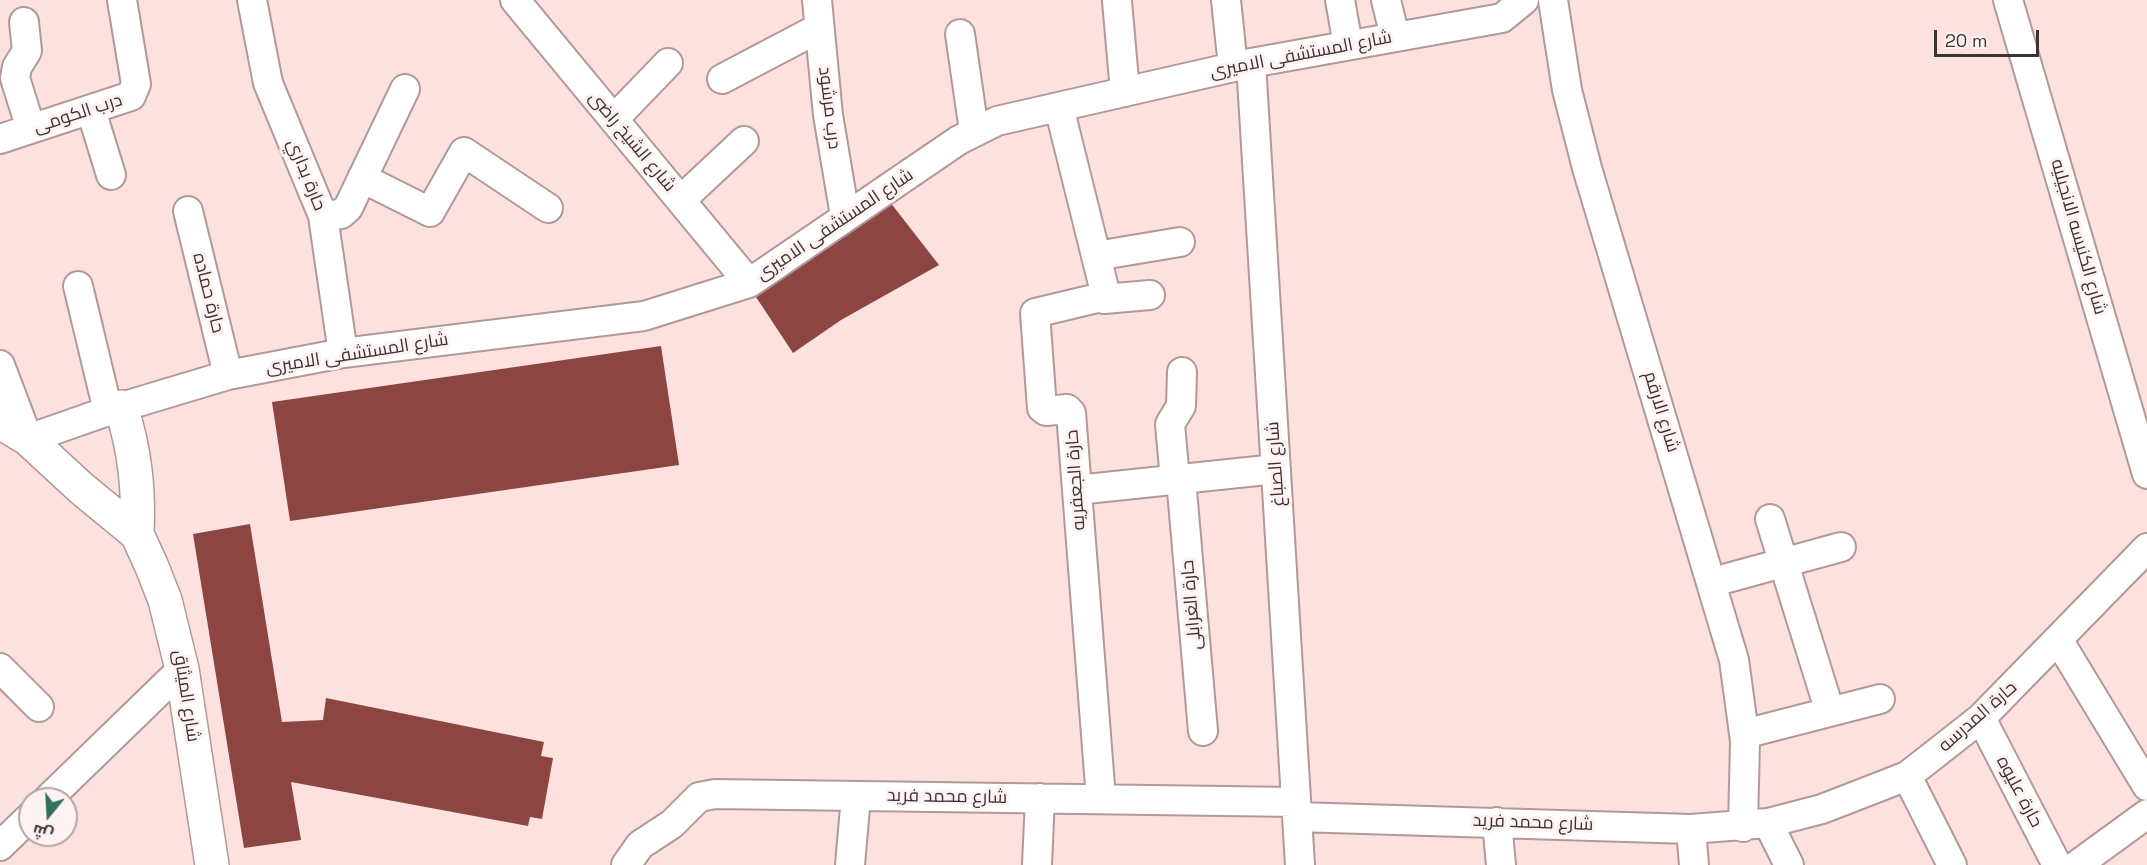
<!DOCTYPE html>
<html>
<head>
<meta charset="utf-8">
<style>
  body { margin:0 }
  #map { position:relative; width:2147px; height:865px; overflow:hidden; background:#fce1df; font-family:"Space Grotesk",Cairo,sans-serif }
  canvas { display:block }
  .north { position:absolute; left:18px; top:787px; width:60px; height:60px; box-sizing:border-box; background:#fef3f2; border:2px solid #b0a6a5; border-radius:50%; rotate:198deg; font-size:16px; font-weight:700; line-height:24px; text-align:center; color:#3c3231 }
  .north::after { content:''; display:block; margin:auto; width:21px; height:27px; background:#2f705e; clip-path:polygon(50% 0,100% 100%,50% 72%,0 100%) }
  .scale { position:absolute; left:1934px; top:30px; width:105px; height:27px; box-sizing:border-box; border:3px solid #3c3231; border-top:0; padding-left:8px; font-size:18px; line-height:21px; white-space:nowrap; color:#3c3231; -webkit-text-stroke:4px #fef3f2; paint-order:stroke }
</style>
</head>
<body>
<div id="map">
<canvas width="2147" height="865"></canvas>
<div class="north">ش</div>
<div class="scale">20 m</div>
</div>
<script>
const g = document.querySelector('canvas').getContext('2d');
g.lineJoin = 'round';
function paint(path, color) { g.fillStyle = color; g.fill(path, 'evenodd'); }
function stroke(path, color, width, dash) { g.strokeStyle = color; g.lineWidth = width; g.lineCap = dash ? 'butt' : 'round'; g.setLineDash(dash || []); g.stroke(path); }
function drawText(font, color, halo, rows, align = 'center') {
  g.font = font + ' "Space Grotesk",Cairo,sans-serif'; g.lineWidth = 6; g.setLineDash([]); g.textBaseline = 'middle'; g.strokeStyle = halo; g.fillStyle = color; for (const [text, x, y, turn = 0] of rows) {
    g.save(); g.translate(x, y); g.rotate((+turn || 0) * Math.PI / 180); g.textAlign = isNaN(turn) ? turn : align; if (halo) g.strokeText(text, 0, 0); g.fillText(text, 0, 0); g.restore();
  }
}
const building = new Path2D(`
  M 890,202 L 939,265 L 841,320 L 793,353 L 754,294 Z
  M 661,346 L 679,465 L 290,521 L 272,402 Z
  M 250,524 L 282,722 L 323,720 L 326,698 L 544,742 L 541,756 L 553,758 L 542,819 L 530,817 L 528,826 L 291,782 L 301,840 L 244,848 L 193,534 Z`);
const street = new Path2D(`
  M 252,0 L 268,83 L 323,216 L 343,353
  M 515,0 L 749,283
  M 817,0 L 828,115 L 845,216
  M 1226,0 L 1233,67
  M 1340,0 L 1348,45
  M 1386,0 L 1395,37
  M 1553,0 L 1567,90 L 1587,168 L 1734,660 L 1745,741 L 1743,827
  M 2008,0 L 2147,474
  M 1117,1 L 1125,92
  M 24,22 L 27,51 L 17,67 L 15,78 L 31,129
  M 960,34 L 974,131
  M 1251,63 L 1300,865
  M 722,79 L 819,28
  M 1059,107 L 1106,296 L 1035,313 L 1042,408 L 1046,411 L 1067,409 L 1071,413 L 1101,799
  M 91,110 L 111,175
  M 614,119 L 668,63
  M 0,139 L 131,96 L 136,84 L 122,0
  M 362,178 L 430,212 L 464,152 L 548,208
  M 681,200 L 744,141
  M 188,211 L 228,375
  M 323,216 L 341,214 L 348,208 L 405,89
  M 1096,256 L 1180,242
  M 78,286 L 108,411
  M 1104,299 L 1150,295
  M 0,365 L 28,439 L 108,411 L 228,375 L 343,353 L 644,316 L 749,283 L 959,140 L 997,121 L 1251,63 L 1502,18 L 1524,0
  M 1181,479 L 1203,731
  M 1175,480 L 1170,424 L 1181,406 L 1182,372
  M 1077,490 L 1276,469
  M 1770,519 L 1830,712
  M 1713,582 L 1841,547
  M 2059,641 L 2147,786
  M 0,668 L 39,707
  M 1981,718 L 2057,865
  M 1744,734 L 1880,699
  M 1907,776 L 1952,865
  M 48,799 L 182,669
  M 1297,817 L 1691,829 L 1768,823 L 1822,809 L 1907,776 L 1981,718 L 2147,548
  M 1497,822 L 1501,865
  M 1768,823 L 1789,865
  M 1691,829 L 1694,865
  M 0,846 L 30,817
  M 626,865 L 640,845 L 672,824 L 699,797 L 715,794 L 1296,802
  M 850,865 L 856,796
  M 1037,865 L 1040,798
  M 2077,865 L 2147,814`);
const secondary = new Path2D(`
  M 121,407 C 135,450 139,489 137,534
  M 0,422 L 28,439 L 81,488 L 137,534 L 152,567 L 165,600 L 182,669 L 212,865`);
const streetNames = [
  ["شارع المستشفى الاميرى",1301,55,-11],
  ["درب مرشود",829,108,83],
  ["درب الكومى",78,114,-18],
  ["شارع الشيخ راضى",632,142,50],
  ["حارة بداري",306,175,68],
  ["شارع المستشفى الاميرى",835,225,-34],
  ["شارع الكنيسه الانجيليه",2078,237,74],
  ["حارة حماده",208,293,76],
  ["شارع المستشفى الاميرى",357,354,-9],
  ["شارع الارقم",1661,412,73],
  ["شارع الصباغ",1276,464,-94],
  ["حارة الجعفريه",1076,480,-94],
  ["حارة الغرابلى",1192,605,-95],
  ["شارع الميثاق",186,696,81],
  ["حارة المدرسه",1978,717,-41],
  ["حارة عليوه",2019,792,62],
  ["شارع محمد فريد",947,797,1],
  ["شارع محمد فريد",1533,823,2]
];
paint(building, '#8c4541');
stroke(street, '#b29997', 32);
stroke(secondary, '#b29997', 36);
stroke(street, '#fff', 28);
stroke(secondary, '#fff', 33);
drawText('18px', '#3c3231', '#fef3f2', streetNames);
</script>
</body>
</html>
